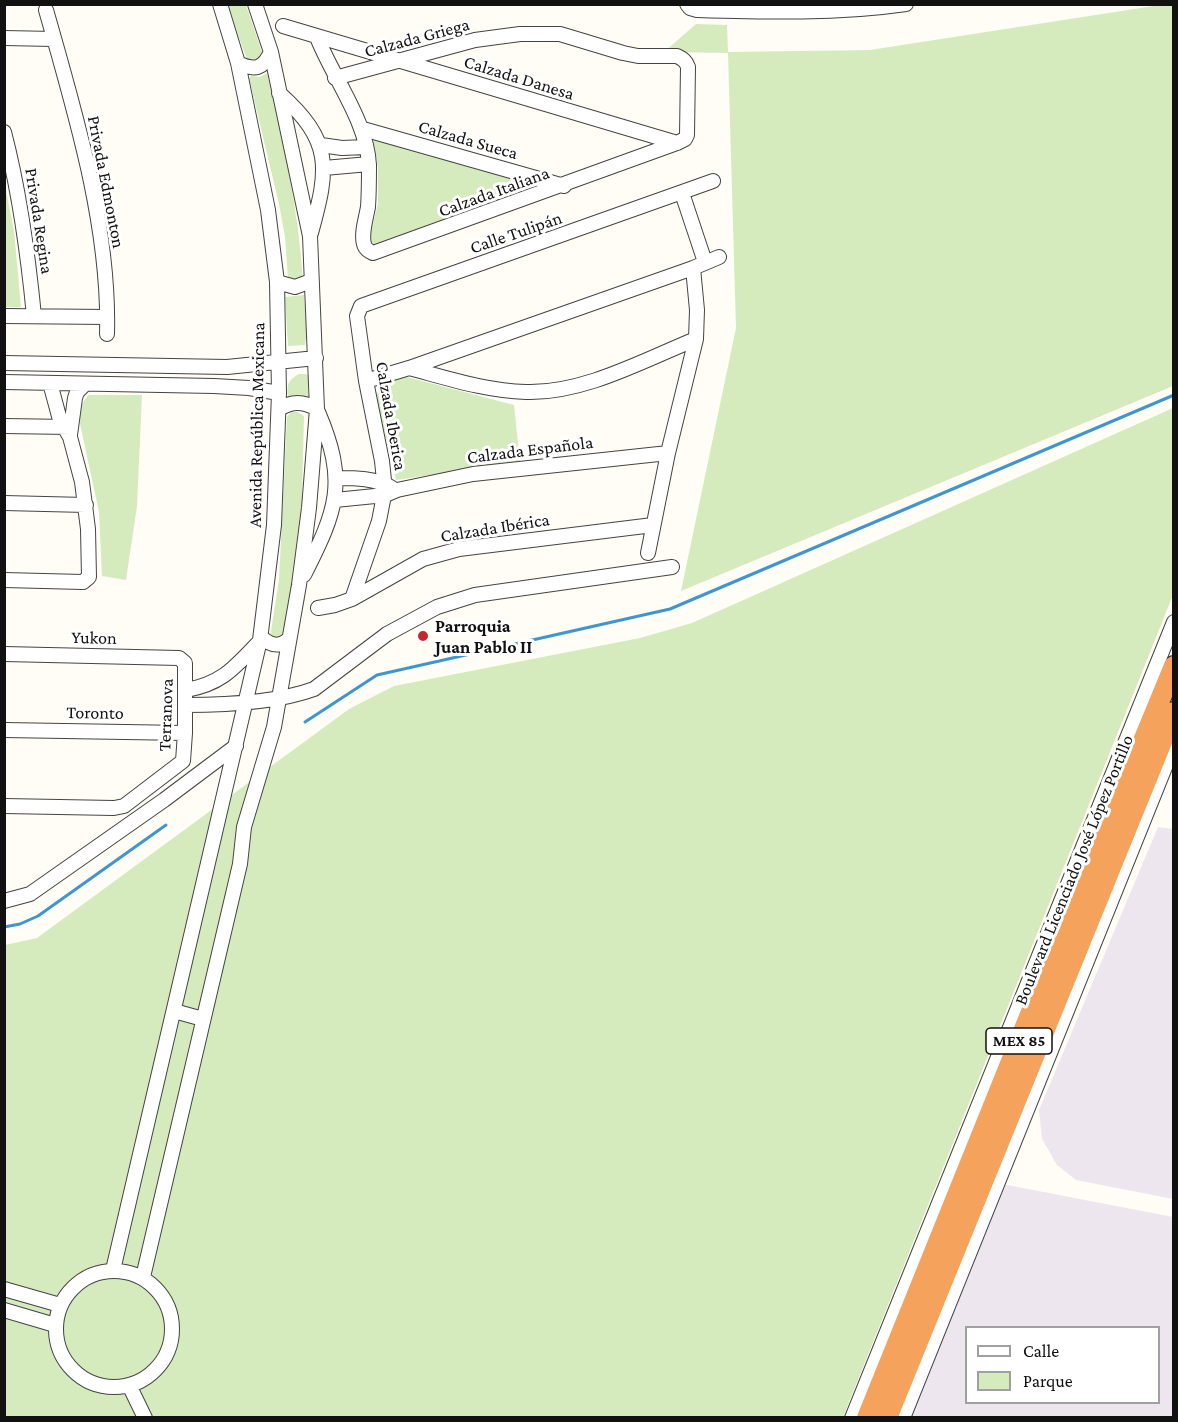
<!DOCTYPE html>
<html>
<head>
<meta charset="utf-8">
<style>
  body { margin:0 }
  #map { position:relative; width:1178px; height:1422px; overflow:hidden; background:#fffdf5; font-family:"Crimson Pro",serif }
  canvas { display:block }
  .frame { position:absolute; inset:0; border:6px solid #111; pointer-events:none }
  .legend { position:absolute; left:965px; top:1326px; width:195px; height:78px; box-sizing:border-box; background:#fff; border:2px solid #a0a0a0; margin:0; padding:8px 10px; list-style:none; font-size:18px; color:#111 }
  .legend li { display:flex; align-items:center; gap:12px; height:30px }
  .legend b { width:30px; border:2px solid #a0a0a0 }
</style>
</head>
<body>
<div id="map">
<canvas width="1178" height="1422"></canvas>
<div class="frame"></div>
<ul class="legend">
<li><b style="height:8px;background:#fff"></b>Calle</li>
<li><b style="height:16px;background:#d5ebbd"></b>Parque</li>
</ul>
</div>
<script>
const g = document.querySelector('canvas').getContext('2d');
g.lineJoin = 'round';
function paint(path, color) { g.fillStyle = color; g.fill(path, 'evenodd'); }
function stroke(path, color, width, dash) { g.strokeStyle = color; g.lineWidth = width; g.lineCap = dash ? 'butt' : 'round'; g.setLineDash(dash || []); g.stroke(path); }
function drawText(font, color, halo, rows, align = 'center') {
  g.font = font + ' "Crimson Pro",serif'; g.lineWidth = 6; g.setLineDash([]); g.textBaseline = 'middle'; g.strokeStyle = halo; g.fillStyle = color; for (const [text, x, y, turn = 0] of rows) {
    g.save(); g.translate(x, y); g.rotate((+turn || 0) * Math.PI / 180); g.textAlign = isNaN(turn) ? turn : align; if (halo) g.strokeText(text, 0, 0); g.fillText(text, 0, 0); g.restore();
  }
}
const industrial = new Path2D(`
  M 1158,827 L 1174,829 L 1173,1199 L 1076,1180 L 1057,1165 L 1042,1139 L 1039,1110 Z
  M 997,1183 L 1173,1217 L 1173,1417 L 930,1418 L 904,1415 ZM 966,1328 L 1158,1328 L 1158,1402 L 966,1402 Z`);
const green = new Path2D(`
  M 227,5 L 246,5 L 264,58 L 262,63 L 248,62 Z
  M 1160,5 L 1173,5 L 1173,386 L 681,591 L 736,328 L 728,53 L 664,52 L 696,24 L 727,25 L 728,52 L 870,50 Z
  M 267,73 C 283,142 299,211 303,282 L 288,279 L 285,237 L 279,204 L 249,78 L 251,76 L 260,77 Z
  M 380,138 L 521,182 L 527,188 L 525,194 L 378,249 L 372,246 L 369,240 L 378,203 L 378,167 L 373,141 Z
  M 4,180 L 14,231 L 21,307 L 5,307 Z
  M 304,295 L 307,333 L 305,345 L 288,346 L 285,297 Z
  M 299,374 L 305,374 L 308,375 L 308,404 L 288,403 C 288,389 284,382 299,374 Z
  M 403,376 L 514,405 L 520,462 L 396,480 L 376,397 L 380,385 Z
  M 88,395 L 142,395 L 137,506 L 126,580 L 102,576 L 99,512 L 79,419 L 82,404 Z
  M 1173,408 L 1173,595 L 843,1417 L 5,1418 L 5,945 L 37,938 L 349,709 L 394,686 L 640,638 L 692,623 Z
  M 291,412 L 297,412 L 304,416 L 301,533 L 284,635 L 281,641 L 270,637 L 279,580 L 287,417 Z`);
const stream = new Path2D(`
  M 305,722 L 377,675 L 670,609 L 1174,395
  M 4,927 L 20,924 L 38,916 L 166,825`);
const minor = new Path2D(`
  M 687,4 L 690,8 L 697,10 C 767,12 837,14 906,4
  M 46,10 C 75,112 110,227 107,334
  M 283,26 L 677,143
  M 317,37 C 333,78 367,121 369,165 C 369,179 369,193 368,207 C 366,218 361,234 364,244 C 365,249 369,251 373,253 L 677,143 L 685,139 L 687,135 L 688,67 C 686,61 683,59 677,56 L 638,56 L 623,53 L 560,34 L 520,34 L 475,40 L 335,78
  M 4,38 L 54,39
  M 238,63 C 255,71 263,69 271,52
  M 279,93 C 333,141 329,168 311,233
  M 363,129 L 564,186
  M 4,132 C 20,193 28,254 34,316
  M 321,145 L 342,148 L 366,147
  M 324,168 L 369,164
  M 682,193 L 705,262
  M 277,282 L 295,287 L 311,281
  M 4,316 L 107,317
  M 4,363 L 227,367 L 316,358
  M 409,368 C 447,378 486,391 526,392 C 583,394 644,360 696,339
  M 366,381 L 409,368 L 693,268 L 719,257
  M 4,382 L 214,386 L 249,388 L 279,393
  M 279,409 C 292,401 303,401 317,409
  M 4,426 L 70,427
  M 70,435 L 75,398 L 77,392 L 85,384
  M 337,478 C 355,478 376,478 392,488
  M 335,500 L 385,495 L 397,490 L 473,474 L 668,453
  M 4,503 L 86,505
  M 648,553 L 668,453 L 696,339 L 697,310 L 693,268
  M 304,575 C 337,510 348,482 318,412
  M 4,580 L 83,582 L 89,577 L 88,529 L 82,482 L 70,437 L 60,420 L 50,383
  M 352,599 L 379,521 L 385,490 L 382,461 L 366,381 L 357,316 L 361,306 L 713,181
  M 318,608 L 335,605 L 352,599 L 423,559 L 459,549 L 653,525
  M 261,637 C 270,645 278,648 288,640
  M 4,654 L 179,658 L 185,663 L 185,733 L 183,761 L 124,806 L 114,808 L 4,806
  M 186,690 C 222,684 235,667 259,642
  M 185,705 C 225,705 276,703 314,689 L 387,634 L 437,607 L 475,595 L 672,567
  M 4,730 L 185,733
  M 4,901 L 30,894 L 164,800 L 236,746
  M 174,1011 L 203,1019
  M 113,1270 L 260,640 L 274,525 L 279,393 L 277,282 L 268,210 L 238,63 L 220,4
  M56 1329a58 58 0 1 1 116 0a58 58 0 1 1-116 0Z
  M 143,1277 L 240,864 L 244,827 L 274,727 L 299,585 L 309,508 L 317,409 L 310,236 L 271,52 L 255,4
  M 4,1289 L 60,1305
  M 4,1310 L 55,1325
  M 129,1385 L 145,1418
  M 852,1418 L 1174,622
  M 903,1418 L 1174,745`);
const highway = new Path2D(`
  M 867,1418 L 1035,1002 L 1174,666
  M 887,1418 L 1174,712`);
const markers = [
  [423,636,6,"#c4262e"]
];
const shields = [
  [1019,1041,66]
];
const shieldNames = [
  ["MEX 85",1019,1041]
];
const streetNames = [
  ["Calzada Griega",417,38,-15],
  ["Calzada Danesa",519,78,17],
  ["Calzada Sueca",468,140,16],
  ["Privada Edmonton",106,182,79],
  ["Calzada Italiana",494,192,-20],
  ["Privada Regina",39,221,81],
  ["Calle Tulipán",516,233,-19],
  ["Calzada Iberica",391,416,80],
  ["Avenida República Mexicana",257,425,-89],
  ["Calzada Española",530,450,-7],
  ["Calzada Ibérica",495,528,-9],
  ["Yukon",94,638,1],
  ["Toronto",95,713,1],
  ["Terranova",166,715,-88],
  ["Boulevard Licenciado José López Portillo",1074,870,-68]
];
const poiNames = [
  ["Parroquia",435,626],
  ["Juan Pablo II",435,647]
];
paint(industrial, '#eee6ef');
paint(green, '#d5ebbd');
stroke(stream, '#3f96cf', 3);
stroke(minor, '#444', 16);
stroke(highway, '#222', 22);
stroke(minor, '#fff', 14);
stroke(highway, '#f5a25d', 20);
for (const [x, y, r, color] of markers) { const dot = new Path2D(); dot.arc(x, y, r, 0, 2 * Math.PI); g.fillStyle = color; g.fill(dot); stroke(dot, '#fff', 2); }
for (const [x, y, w] of shields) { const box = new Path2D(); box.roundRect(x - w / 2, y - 13, w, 26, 4.5); g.fillStyle = '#fff'; g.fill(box); stroke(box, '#111', 1.5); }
drawText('bold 16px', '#111', null, shieldNames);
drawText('18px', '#111', '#fff', streetNames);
drawText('bold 18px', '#111', '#fff', poiNames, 'left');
</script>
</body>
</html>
